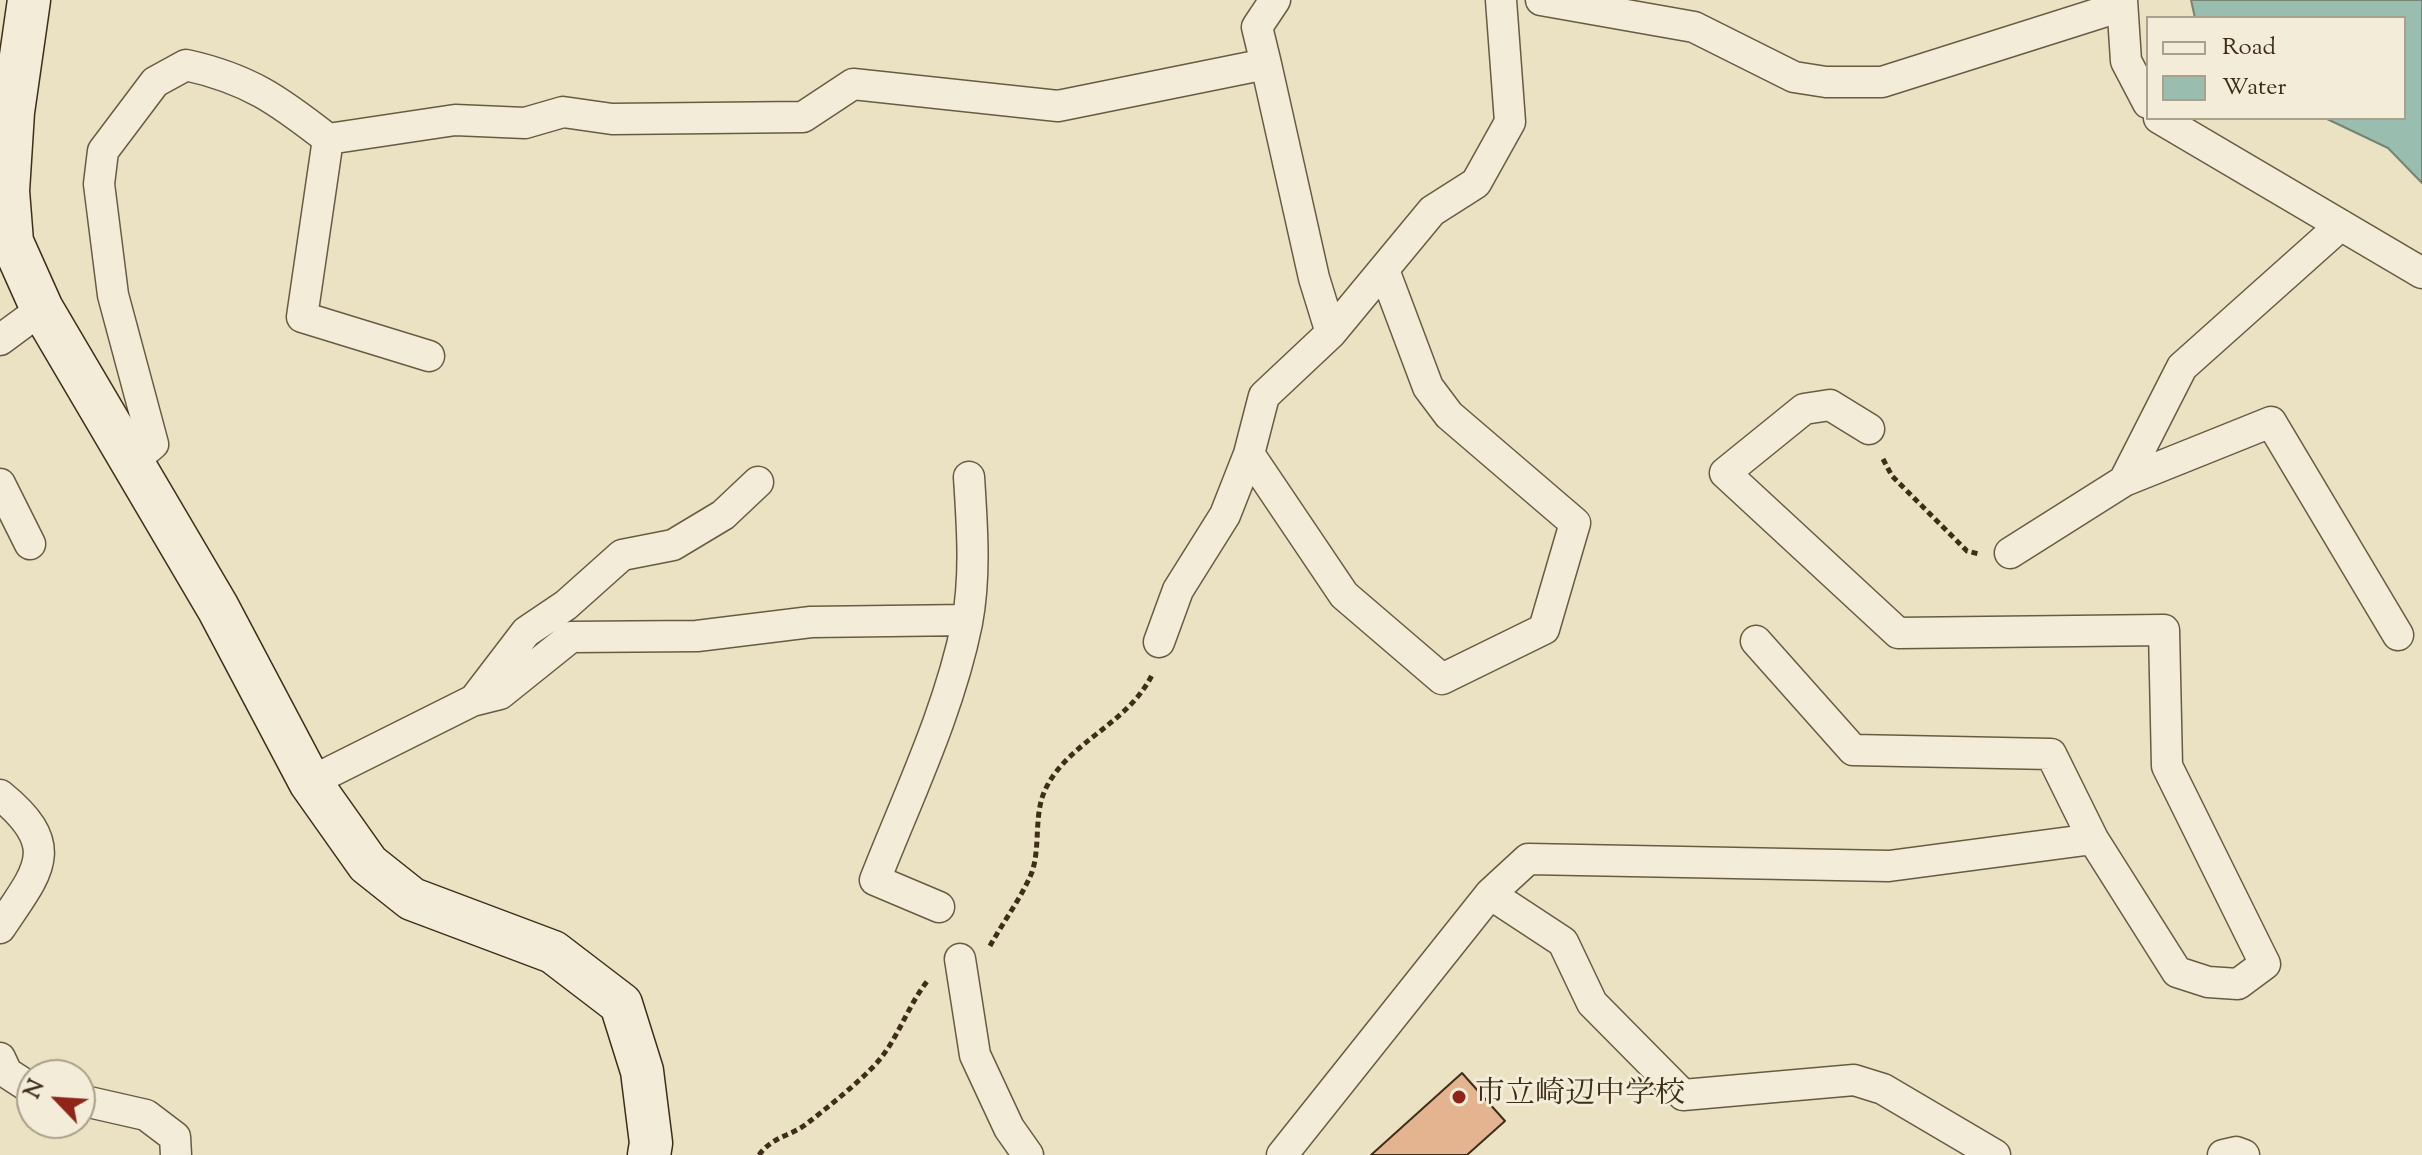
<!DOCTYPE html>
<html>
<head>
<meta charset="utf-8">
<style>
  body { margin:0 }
  #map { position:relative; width:2422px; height:1155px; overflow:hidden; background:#ebe2c4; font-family:"Sorts Mill Goudy",serif }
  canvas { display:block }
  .legend { position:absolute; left:2146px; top:16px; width:260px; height:104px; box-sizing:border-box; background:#f2ecd9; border:2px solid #aaa08b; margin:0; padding:10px 14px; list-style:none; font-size:24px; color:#3e2e17 }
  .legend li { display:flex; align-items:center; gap:16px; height:40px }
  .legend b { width:40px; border:2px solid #aaa08b }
  .north { position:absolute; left:16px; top:1059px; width:80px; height:80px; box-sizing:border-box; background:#f2ecd9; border:2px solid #aaa08b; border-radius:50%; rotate:295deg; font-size:22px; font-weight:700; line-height:32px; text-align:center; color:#3e2e17 }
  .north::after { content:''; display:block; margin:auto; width:28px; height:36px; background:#8f2418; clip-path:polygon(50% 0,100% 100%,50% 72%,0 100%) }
</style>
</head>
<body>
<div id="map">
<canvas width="2422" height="1155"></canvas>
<ul class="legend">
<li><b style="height:10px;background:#f2ecd9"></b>Road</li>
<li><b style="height:22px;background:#99beb0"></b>Water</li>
</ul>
<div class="north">N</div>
</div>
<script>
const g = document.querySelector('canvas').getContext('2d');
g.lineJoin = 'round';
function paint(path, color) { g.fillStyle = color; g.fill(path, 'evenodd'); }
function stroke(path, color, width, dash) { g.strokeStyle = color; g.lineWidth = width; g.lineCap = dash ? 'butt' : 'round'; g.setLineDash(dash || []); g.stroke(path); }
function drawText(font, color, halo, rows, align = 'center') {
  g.font = font + ' "Sorts Mill Goudy","Noto Serif JP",serif'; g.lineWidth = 6; g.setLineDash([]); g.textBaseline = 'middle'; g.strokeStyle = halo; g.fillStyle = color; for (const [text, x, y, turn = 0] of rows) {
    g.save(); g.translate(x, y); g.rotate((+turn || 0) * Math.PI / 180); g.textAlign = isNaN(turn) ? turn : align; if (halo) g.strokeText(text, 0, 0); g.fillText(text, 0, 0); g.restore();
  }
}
const water = new Path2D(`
  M 2191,0 L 2422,0 L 2422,183 L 2388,148 L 2325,118 L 2404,118 L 2404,18 L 2195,18 Z`);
const building = new Path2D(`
  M 1462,1073 L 1505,1121 L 1467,1155 L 1371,1155 Z`);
const path = new Path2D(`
  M 1883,459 L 1892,476 L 1967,551 L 1979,554
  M 990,946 C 1003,922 1022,897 1032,872 C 1041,845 1033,814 1046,788 C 1069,741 1129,724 1153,673
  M 759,1155 C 772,1137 788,1137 805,1125 C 827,1108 852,1088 872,1068 C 898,1042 906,1007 929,979`);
const street = new Path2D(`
  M 1541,0 L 1694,27 L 1794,77 L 1826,82 L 1882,82 L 2122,6
  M 2122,0 L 2126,61 L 2148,103
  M 1266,64 L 1314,278 L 1331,333
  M 2159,118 L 2422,273
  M 328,139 L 302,317 L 429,356
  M 0,340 L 42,309
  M 1249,454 L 1344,595 L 1442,679 L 1544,629 L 1575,523 L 1449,415 L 1428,387 L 1384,270
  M 133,461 L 153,444 L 113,295 L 99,184 L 103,151 L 155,82 L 186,65 C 249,79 278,100 328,139 L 455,120 L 525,123 L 563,112 L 612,119 L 803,117 L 853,84 L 1058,106 L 1266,64 L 1257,27 L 1275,0
  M 2124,481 L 2271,422 L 2398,635
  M 0,484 L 30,544
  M 2010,553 L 2124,481 L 2182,367 L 2341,225
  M 1756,641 L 1853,750 L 2051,754 L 2093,839
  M 1159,642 L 1178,590 L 1225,515 L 1249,454 L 1264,396 L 1331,333 L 1432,211 L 1476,183 L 1510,122 L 1501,0
  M 474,700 L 526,632 L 566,605 L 622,555 L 673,545 L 723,515 L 758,482
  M 310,782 L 472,701 L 500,694 L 571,637 L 697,636 L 811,622 L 967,620
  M 0,795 C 64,847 38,871 0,928
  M 1490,894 L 1528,859 L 1889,866 L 2093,839 L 2177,972 L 2208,982 L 2238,984 L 2265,964 L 2167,766 L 2164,630 L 1898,633 L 1725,473 L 1804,409 L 1830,405 L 1869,429
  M 939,907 L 875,880 C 908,796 949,712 967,623 C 976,575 972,525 969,477
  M 960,959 L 975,1055 L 1009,1128 L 1028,1155
  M 0,1058 L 7,1073 L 32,1089
  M 80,1100 L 146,1115 L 175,1137 L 176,1155
  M 1282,1155 L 1490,894 L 1563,942 L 1592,1003 L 1683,1095 L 1854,1080 L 1883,1089 L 1995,1155
  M 2223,1155 L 2236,1152 L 2244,1155`);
const secondary = new Path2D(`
  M 29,0 L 13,112 L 8,191 L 12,242 L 42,309 L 218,608 L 310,782 L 368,864 L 412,899 L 553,952 L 621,1004 L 642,1071 L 651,1143 L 649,1155`);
const markers = [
  [1459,1097,8,"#8f2418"]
];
const poiNames = [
  ["市立崎辺中学校",1475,1097]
];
paint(water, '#99beb0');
stroke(water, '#758473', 2);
paint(building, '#e4b38f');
stroke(building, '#3e2e17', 2);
stroke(street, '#695b42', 33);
stroke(secondary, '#3e2e17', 45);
stroke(path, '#3e2e17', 5, [6, 4]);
stroke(street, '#f2ecd9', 30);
stroke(secondary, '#f2ecd9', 42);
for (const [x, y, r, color] of markers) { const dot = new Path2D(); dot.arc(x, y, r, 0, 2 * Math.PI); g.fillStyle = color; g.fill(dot); stroke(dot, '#f2ecd9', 3); }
drawText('30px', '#3e2e17', '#f2ecd9', poiNames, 'left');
</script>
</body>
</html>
